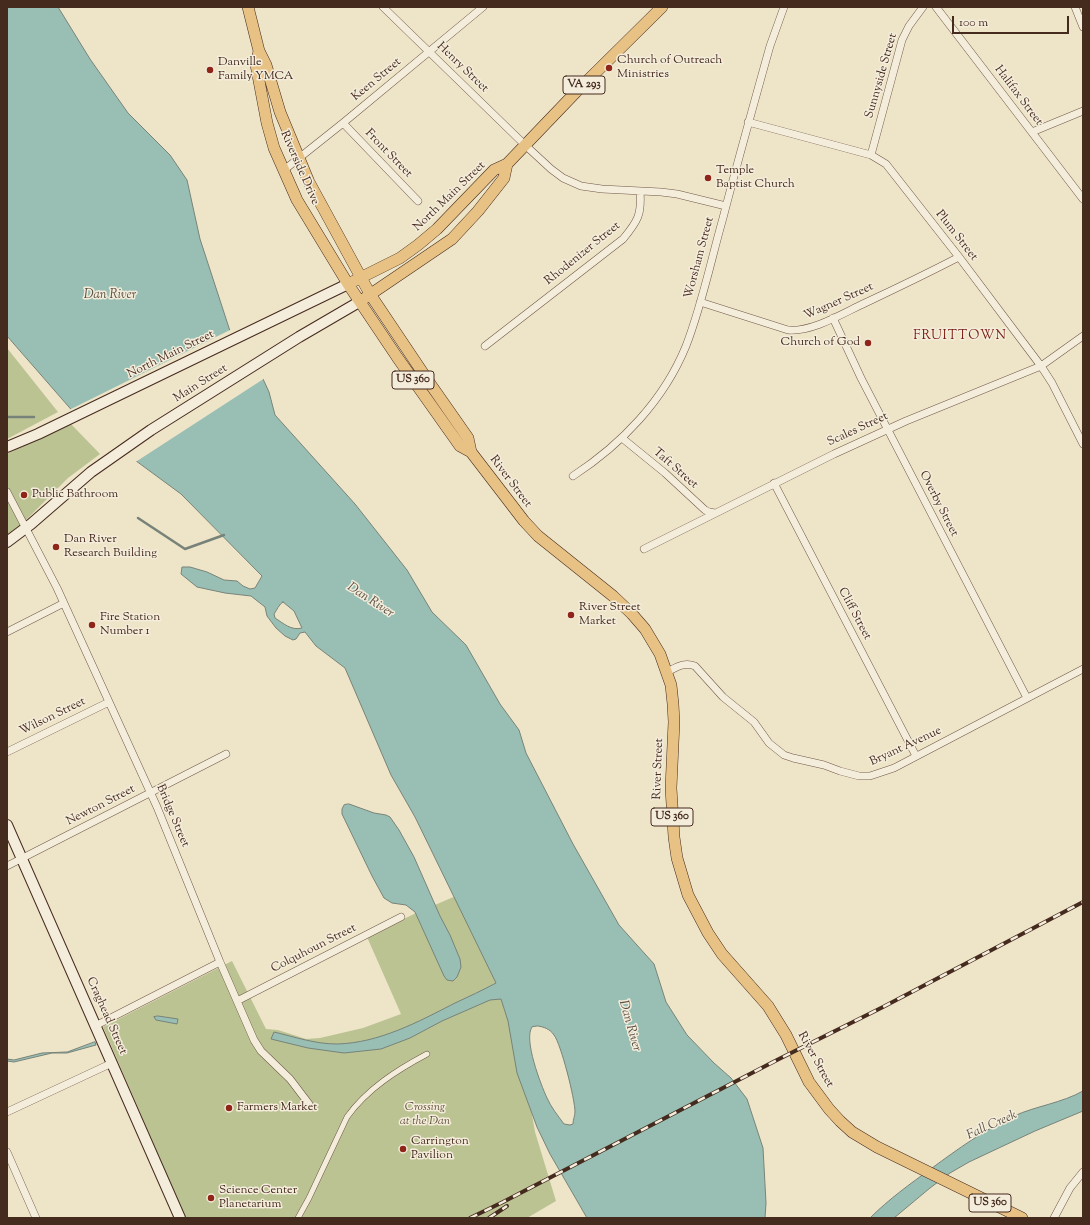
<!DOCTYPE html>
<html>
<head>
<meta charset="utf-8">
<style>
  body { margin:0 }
  #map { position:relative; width:1090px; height:1225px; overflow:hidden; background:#eee4c7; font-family:"Sorts Mill Goudy",serif }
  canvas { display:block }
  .frame { position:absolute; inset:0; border:8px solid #452a1e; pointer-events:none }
  .scale { position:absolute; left:952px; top:16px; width:117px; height:18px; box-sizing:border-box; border:2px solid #452a1e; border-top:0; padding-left:5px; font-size:12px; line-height:14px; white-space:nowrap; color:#452a1e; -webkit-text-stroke:3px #f4eddb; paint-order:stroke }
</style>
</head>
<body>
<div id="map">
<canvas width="1090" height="1225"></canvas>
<div class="frame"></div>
<div class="scale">100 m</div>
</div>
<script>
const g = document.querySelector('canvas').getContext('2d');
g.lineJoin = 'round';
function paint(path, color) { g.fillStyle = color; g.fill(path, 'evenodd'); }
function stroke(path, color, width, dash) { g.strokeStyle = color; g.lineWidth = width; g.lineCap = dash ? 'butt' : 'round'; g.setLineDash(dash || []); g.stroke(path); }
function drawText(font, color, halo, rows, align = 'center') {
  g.font = font + ' "Sorts Mill Goudy",serif'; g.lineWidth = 3; g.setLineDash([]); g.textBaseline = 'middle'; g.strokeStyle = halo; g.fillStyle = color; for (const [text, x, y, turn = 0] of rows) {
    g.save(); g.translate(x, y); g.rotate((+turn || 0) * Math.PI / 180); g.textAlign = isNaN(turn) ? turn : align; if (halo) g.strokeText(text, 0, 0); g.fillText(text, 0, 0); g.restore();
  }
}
const green = new Path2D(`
  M 7,348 L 58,412 L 7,439 Z
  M 70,423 L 100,454 L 68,478 L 27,519 L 7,536 L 7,454 Z
  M 465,892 L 521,1051 L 535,1132 L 556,1201 L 527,1218 L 186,1218 L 103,1027 L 232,961 L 266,1029 L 278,1030 L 306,1039 L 320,1038 L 363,1028 L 401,1014 L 367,937 L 414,914 Z`);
const water = new Path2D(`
  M 7,7 L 58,7 L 90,59 L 128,113 L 170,155 L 187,180 L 200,239 L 230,331 L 252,355 L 269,392 L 275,415 L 355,504 L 407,570 L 432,612 L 466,645 L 500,704 L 519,730 L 526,753 L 573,844 L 619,925 L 654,964 L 666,1002 L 687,1035 L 714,1063 L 731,1078 L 747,1099 L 763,1148 L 766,1203 L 765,1218 L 587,1218 L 550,1154 L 537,1127 L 517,1073 L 508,1021 L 501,999 L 490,1000 L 442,1021 L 410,1038 L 381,1049 L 344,1053 L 308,1048 L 271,1039 L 274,1032 C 295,1037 315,1044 337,1044 C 379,1043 418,1022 455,1003 C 468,997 483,990 496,983 L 415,817 L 391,775 L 345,668 L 316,646 L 305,632 L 300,633 L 296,639 L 293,640 L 285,636 L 276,628 L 267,616 L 265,607 L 251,596 L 225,593 L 197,587 L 181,574 L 182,567 L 190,567 L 207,572 L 224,580 L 237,581 L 243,586 L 250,589 L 255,588 L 262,576 L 181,494 L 109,441 L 89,430 L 7,336 ZM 283,602 L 294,611 L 302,628 C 291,631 283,623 275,618 L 274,614 C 277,610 279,604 283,602 ZM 538,1026 C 544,1027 550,1029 554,1035 C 561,1044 575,1099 575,1112 C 575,1115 573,1120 573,1124 L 570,1125 L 564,1124 C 558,1116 551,1107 547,1098 C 541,1085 523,1039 532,1027 Z
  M 349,804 L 374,813 L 386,815 L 390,817 L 399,830 L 414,857 L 440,916 L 450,935 L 460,959 L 461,967 L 457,977 L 453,981 L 447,980 L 444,976 L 415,912 L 406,905 L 392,903 L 384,898 L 372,876 L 342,814 L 342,809 L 344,805 Z
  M 158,1016 L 178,1019 L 177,1024 L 156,1020 L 154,1017 Z
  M 95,1042 L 96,1045 L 67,1053 L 52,1053 L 14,1062 L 7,1061 L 7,1059 L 14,1060 L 42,1053 L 67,1052 Z
  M 1083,1091 L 1083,1111 L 1035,1131 L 969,1162 L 950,1173 L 930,1188 L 894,1218 L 870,1218 C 889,1199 910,1184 932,1168 C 958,1149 984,1130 1014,1116 C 1036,1106 1062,1103 1083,1091 Z`);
const pier = new Path2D(`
  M 232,329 L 253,354 L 265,378 L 134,463 L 107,443 L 88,432 L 69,410 Z`);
const stream = new Path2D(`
  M 7,417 L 34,417
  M 138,518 L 185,549 L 224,535`);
const pedestrian = new Path2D(`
  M 298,1218 L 309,1198 L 347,1117 C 367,1089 397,1070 427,1054`);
const minor = new Path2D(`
  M 383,7 L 525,145 L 551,169 L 563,178 L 581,186 L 602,189 L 661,192 L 677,194 L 726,206
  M 936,7 L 1083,199
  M 1075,7 L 1083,27
  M 748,122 L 871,155 L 886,164 L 959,257 L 1041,366 L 1052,383 L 1083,444
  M 343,123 L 418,201
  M 1032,132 L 1083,111
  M 871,155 L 902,40 L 909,26 L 923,7
  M 284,170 L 343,123 L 483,7
  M 700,302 L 788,330 C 813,332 843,313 865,303 C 897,288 928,273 959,257
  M 833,318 L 861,378 L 1027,698
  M 485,346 L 623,239 C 638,221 642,214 640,191
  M 622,438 L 665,473 L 705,510 L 709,512 L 715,513
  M 573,476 C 622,444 664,400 686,346 C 702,305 711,260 723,218 C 738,160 754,103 770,46 L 784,7
  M 774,483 L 916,756
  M 7,492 L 57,588 L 157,807 L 220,962 L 254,1040 L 261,1051 L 290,1079 L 309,1104
  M 644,549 L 834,454 L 906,421 L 1041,366 L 1083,336
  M 7,632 L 64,603
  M 667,672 C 677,667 684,662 695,666 L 723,697 L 754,722 L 769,743 L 784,755 L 793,758 L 824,765 L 840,771 L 859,776 L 870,776 L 894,768 L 1083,669
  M 7,752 L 109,702
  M 7,866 L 226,754
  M 237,1001 L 401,917
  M 95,1026 L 220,962
  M 7,1112 L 112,1063
  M 7,1152 L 36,1218
  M 1054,1218 L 1070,1188 L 1083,1172`);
const secondary = new Path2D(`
  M 7,447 L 38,434 L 348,284
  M 7,542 L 31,524 L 91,472 L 151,430 L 299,337 L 359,302
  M 7,825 L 180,1218`);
const primary = new Path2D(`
  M 248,7 L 259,51 L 266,65 L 280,112 L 309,182 L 370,294 L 431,385 L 468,438 L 471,452 L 524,521 L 538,536 L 613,596 L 632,614 L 645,629 L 660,654 L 671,685 L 673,704 L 674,722 L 671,788 L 674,837 L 677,858 L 688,895 L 708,933 L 722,954 L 768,1006 L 786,1035 L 809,1082 L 829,1109 L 840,1121 L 852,1132 L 877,1147 L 1022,1218
  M 259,51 L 256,65 L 267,123 L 274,148 L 297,200 L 348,284 L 397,357 L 460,446 L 471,452
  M 354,281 L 400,258 L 418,245 L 437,229 L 494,170 L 507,164 L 576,92 L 662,7
  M 365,298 L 452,239 L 478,211 L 504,178 L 507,164`);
const rail = new Path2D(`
  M 470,1218 L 503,1202 L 777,1060 L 883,1007 L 1083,902
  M 489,1218 L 507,1206`);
const markers = [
  [609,68,4,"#8f2418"],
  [210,70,4,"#8f2418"],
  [708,178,4,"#8f2418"],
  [868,343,4,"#8f2418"],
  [24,495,4,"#8f2418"],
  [56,547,4,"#8f2418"],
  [571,615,4,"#8f2418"],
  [92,625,4,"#8f2418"],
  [229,1108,4,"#8f2418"],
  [403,1149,4,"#8f2418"],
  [211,1198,4,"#8f2418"]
];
const shields = [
  [584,85,42],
  [413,380,42],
  [672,817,42],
  [990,1203,42]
];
const shieldNames = [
  ["VA 293",584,85],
  ["US 360",413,380],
  ["US 360",672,817],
  ["US 360",990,1203]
];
const poiNames = [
  ["Church of Outreach",617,61],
  ["Ministries",617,75],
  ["Danville",218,63],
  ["Family YMCA",218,77],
  ["Temple",716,171],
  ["Baptist Church",716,185],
  ["Church of God",860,343,"right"],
  ["Public Bathroom",32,495],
  ["Dan River",64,540],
  ["Research Building",64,554],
  ["River Street",579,608],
  ["Market",579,622],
  ["Fire Station",100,618],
  ["Number 1",100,632],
  ["Farmers Market",237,1108],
  ["Carrington",411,1142],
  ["Pavilion",411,1156],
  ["Science Center",219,1191],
  ["Planetarium",219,1205]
];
const streetNames = [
  ["Henry Street",462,68,44],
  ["Sunnyside Street",882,76,-74],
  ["Keen Street",377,80,-40],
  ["Halifax Street",1018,96,53],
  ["Front Street",388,154,46],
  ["Riverside Drive",299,168,66],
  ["North Main Street",450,197,-44],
  ["Plum Street",956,236,52],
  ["Rhodenizer Street",583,254,-39],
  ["Worsham Street",700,258,-75],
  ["Wagner Street",839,302,-24],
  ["North Main Street",171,355,-26],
  ["Main Street",201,384,-32],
  ["Scales Street",858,430,-25],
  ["Taft Street",675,469,41],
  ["River Street",510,482,53],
  ["Overby Street",938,504,63],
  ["Cliff Street",854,614,62],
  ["Wilson Street",53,717,-26],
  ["Bryant Avenue",906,747,-25],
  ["River Street",659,769,-88],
  ["Newton Street",101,806,-27],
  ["Bridge Street",172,816,67],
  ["Colquhoun Street",314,949,-27],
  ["Craghead Street",106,1016,66],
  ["River Street",815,1060,61]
];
const parkNames = [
  ["Crossing",425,1108],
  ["at the Dan",425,1122]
];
const waterNames = [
  ["Dan River",110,296],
  ["Dan River",370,601,33],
  ["Dan River",629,1026,74],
  ["Fall Creek",992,1126,-24]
];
const neighbourhoodNames = [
  ["FRUITTOWN",960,337]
];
paint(green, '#bbc393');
paint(water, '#99bfb5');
stroke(water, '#778379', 1);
paint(pier, '#eee4c7');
stroke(stream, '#778379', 2.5);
stroke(pedestrian, '#6f5848', 6);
stroke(minor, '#6f5848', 8);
stroke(secondary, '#452a1e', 12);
stroke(primary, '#452a1e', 12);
stroke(pedestrian, '#f4eddb', 5);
stroke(minor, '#f4eddb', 7);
stroke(secondary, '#f4eddb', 10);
stroke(primary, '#e7c284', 11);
stroke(rail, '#452a1e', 4);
stroke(rail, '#f4eddb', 2.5, [8]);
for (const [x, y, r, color] of markers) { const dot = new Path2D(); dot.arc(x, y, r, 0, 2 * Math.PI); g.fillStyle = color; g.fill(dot); stroke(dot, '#f4eddb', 1.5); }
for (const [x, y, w] of shields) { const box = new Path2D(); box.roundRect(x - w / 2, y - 9, w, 18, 3); g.fillStyle = '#f4eddb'; g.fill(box); stroke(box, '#452a1e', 1); }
drawText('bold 11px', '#452a1e', null, shieldNames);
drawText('12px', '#452a1e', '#f4eddb', poiNames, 'left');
drawText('12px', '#452a1e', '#f4eddb', streetNames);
drawText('italic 12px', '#62503b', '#f4eddb', parkNames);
drawText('italic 13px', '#5a4f44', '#f4eddb', waterNames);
g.letterSpacing = '1px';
drawText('13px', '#7a1f14', '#f4eddb', neighbourhoodNames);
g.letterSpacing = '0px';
</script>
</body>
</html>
